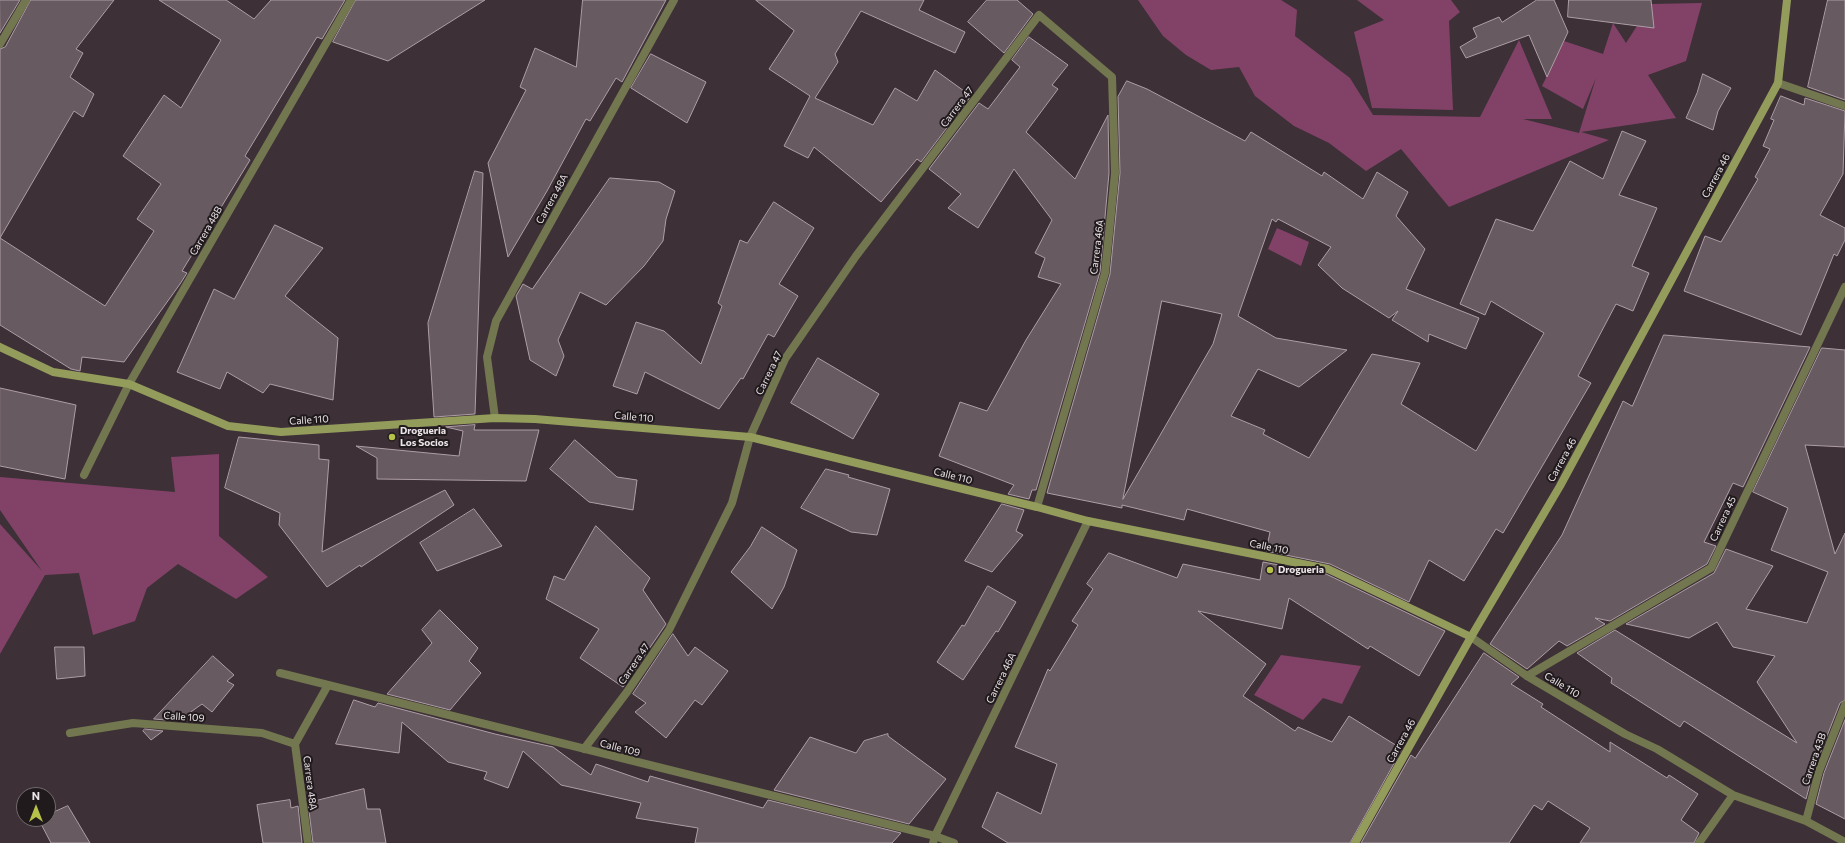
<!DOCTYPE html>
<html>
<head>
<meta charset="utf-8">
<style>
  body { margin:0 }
  #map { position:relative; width:1845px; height:843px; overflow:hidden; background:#3d3037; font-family:Commissioner,sans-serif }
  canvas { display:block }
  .north { position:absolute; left:16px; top:787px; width:40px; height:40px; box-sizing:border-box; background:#201a1d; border:1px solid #726b6e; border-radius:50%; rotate:0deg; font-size:11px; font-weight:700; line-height:16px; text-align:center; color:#ece4e8 }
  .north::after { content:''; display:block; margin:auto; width:14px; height:18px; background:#b6c149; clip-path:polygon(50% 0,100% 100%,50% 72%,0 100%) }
</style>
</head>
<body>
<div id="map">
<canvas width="1845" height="843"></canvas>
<div class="north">N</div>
</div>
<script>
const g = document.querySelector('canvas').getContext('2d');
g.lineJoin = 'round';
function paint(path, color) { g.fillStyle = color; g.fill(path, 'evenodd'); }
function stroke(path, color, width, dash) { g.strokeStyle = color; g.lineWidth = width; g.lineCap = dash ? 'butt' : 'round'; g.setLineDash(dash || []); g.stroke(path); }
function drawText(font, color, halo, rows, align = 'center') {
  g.font = font + ' Commissioner,sans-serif'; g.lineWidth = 4; g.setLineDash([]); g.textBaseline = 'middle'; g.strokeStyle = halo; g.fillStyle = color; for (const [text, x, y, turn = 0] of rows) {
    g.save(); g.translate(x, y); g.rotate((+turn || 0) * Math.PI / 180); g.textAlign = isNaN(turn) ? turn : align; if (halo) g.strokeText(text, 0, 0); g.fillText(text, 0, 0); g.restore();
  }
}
const green = new Path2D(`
  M 1138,0 L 1281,0 L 1297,10 L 1295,36 L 1350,78 L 1373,115 L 1480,117 L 1519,40 L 1552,119 L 1523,119 L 1579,133 L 1596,78 L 1583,109 L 1542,86 L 1564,41 L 1603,54 L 1613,23 L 1626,43 L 1651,4 L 1702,3 L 1686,61 L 1648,75 L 1676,118 L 1581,132 L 1609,140 L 1449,207 L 1401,149 L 1366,171 L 1329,143 L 1294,126 L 1255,96 L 1239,67 L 1211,70 L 1186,55 L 1163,36 Z
  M 1357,0 L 1451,0 L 1460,12 L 1449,21 L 1453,110 L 1372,108 L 1354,32 L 1384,20 Z
  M 1277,228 L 1309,242 L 1301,266 L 1268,249 Z
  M 219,454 L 219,536 L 268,577 L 236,599 L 178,564 L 147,588 L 135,621 L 93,635 L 79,573 L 45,575 L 0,654 L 0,524 L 42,571 L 0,510 L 0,477 L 175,492 L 171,457 Z
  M 1281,655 L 1361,666 L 1342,704 L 1323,698 L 1303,720 L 1254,695 Z`);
const building = new Path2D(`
  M 0,0 L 20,0 L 0,33 Z
  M 31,0 L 114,0 L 76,49 L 83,53 L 70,77 L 94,94 L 83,117 L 74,111 L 0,238 L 105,306 L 154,231 L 137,219 L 161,184 L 123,156 L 164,95 L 181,108 L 221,40 L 159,0 L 226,0 L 254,19 L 271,0 L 345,0 L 322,39 L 317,37 L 245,156 L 250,160 L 182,271 L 187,273 L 180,284 L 124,362 L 82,357 L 80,371 L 71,369 L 0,325 L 0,49 L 5,47 Z
  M 356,0 L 485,0 L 388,61 L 333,42 Z
  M 583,0 L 666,0 L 622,82 L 616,78 L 590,121 L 586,119 L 547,191 L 508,257 L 488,163 L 526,90 L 520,87 L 535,48 L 576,67 Z
  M 756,0 L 924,0 L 919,10 L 965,32 L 955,53 L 861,11 L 835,54 L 838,62 L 815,98 L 873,125 L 895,88 L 917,101 L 935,70 L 971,96 L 921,162 L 917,159 L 881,202 L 814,147 L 808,158 L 784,146 L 810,96 L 769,69 L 794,31 Z
  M 987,0 L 1017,0 L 1033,14 L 1004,53 L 968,22 Z
  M 1537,0 L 1554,0 L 1568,32 L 1547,77 L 1529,35 L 1466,58 L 1460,47 L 1477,37 L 1473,28 L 1499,17 L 1502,22 Z
  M 1569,0 L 1651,0 L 1654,28 L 1568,17 Z
  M 1828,0 L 1845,0 L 1845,100 L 1808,87 Z
  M 1029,37 L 1068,65 L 1052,85 L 1058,89 L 1026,132 L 1075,179 L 1108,115 L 1109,173 L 1100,272 L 1036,490 L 1032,490 L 1029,499 L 1008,494 L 1014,485 L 939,456 L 960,402 L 987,411 L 1026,340 L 1061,284 L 1038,277 L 1045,258 L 1035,253 L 1052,220 L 1014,169 L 978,228 L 948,208 L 961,194 L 929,169 L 979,103 L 988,109 L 1020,67 L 1012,60 Z
  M 651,54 L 706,82 L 687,123 L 631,88 Z
  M 1703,74 L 1731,88 L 1718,111 L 1713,130 L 1686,118 L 1697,93 Z
  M 1127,81 L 1147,89 L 1245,141 L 1251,132 L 1322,176 L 1324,172 L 1363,199 L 1377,172 L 1408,192 L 1396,216 L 1425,249 L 1406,289 L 1479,318 L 1466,349 L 1429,334 L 1428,342 L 1392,320 L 1398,311 L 1389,318 L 1342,288 L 1318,265 L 1331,247 L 1278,219 L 1276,222 L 1272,219 L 1238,316 L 1276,338 L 1347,350 L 1299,387 L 1258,369 L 1231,416 L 1265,430 L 1263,434 L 1309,458 L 1372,354 L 1420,363 L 1401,404 L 1476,451 L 1544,333 L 1491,301 L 1485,315 L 1460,304 L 1496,219 L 1533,231 L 1570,161 L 1603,179 L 1622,131 L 1646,141 L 1619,195 L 1657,208 L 1632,266 L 1649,273 L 1633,311 L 1616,304 L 1578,376 L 1591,383 L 1503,533 L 1496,529 L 1464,581 L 1429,560 L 1409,602 L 1330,564 L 1266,551 L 1270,532 L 1187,509 L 1184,520 L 1122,505 L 1122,508 L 1047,493 L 1110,274 L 1120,173 L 1118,97 ZM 1162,301 L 1222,314 L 1213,344 L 1123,499 Z
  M 1781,96 L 1804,105 L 1805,98 L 1845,111 L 1843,174 L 1820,215 L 1845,228 L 1845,240 L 1837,256 L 1834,254 L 1801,335 L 1684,291 L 1705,236 L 1721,242 L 1758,179 L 1755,177 L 1770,149 L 1763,146 L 1774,120 L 1771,119 Z
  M 475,171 L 483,173 L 475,414 L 434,417 L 428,323 Z
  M 610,178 L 659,182 L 675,191 L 666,219 L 663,241 L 644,266 L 606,305 L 580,292 L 558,340 L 564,356 L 556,376 L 530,360 L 516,296 L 523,284 L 532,289 Z
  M 774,202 L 814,228 L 779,284 L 798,296 L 774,337 L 768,334 L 743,379 L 741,378 L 719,409 L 645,372 L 637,394 L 613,386 L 636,322 L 664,331 L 701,364 L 722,306 L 718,303 L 740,240 L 747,243 Z
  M 275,225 L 323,248 L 285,296 L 338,338 L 333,400 L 270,384 L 263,393 L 227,372 L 220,389 L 177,372 L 214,289 L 234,299 Z
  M 1664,335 L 1810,347 L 1743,487 L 1733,483 L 1704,542 L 1716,546 L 1707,564 L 1610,621 L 1595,618 L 1605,624 L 1567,646 L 1559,641 L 1527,669 L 1490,644 L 1562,535 L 1623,401 L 1632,406 Z
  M 1822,348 L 1845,350 L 1845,447 L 1805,445 L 1835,554 L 1845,533 L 1845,700 L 1840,703 L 1814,769 L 1806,799 L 1684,721 L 1680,727 L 1611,683 L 1612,678 L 1577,653 L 1615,630 L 1797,743 L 1757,682 L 1775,656 L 1733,647 L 1717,622 L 1689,638 L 1626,624 L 1714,573 L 1726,549 L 1773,566 L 1746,609 L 1807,623 L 1828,572 L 1771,550 L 1788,508 L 1753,492 Z
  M 818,358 L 879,394 L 853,439 L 791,403 Z
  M 0,388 L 76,405 L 65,479 L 0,466 Z
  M 475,425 L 474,430 L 539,430 L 526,481 L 377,479 L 377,458 L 356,446 L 459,456 L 463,431 L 446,427 Z
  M 239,437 L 319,445 L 319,459 L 329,460 L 322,552 L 445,490 L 454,505 L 361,567 L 360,565 L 327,587 L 279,525 L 280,513 L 225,488 Z
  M 575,440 L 617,477 L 637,480 L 633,510 L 589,502 L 550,469 Z
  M 826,469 L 849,475 L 848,477 L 890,489 L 877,535 L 851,532 L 801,508 Z
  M 1002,504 L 1024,510 L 1016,531 L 1023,535 L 992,572 L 965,561 Z
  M 474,509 L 502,546 L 437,571 L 420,543 Z
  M 596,526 L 650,578 L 643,590 L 666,624 L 623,687 L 580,658 L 599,629 L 546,599 L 554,576 L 564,580 Z
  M 762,527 L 797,550 L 784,587 L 772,609 L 731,572 L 750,547 Z
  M 1109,553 L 1177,578 L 1183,564 L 1260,580 L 1263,562 L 1326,574 L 1445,631 L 1419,676 L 1370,646 L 1368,649 L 1289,598 L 1282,629 L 1198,611 L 1266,664 L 1243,696 L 1295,731 L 1298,727 L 1332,742 L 1349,716 L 1402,749 L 1350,843 L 1008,843 L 982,827 L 997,792 L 1041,814 L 1057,764 L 1015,747 L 1048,669 L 1050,671 L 1078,625 L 1072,621 L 1093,589 L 1087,584 Z
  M 988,586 L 1016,602 L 998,632 L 996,631 L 963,680 L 937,662 L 962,625 L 964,626 Z
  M 440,610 L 478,648 L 469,661 L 481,673 L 450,710 L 387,694 L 432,643 L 422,630 Z
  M 673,634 L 688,656 L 695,647 L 728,671 L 702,705 L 695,700 L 666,738 L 635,712 L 646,703 L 633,694 Z
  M 55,647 L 84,647 L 85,676 L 57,679 Z
  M 1484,653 L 1519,677 L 1511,684 L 1543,704 L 1541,707 L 1610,752 L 1610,742 L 1667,778 L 1669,775 L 1698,794 L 1681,820 L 1699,833 L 1694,843 L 1580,843 L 1590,828 L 1548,801 L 1542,810 L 1534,805 L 1509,843 L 1361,843 L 1411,755 L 1415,758 Z
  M 213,656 L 234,675 L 227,681 L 234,685 L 212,712 L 202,704 L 178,721 L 154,719 Z
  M 354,700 L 375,707 L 378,703 L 495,734 L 553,747 L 591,775 L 596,764 L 648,782 L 650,776 L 763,808 L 768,800 L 901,833 L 892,843 L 695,843 L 698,828 L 636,818 L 641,803 L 561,785 L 523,751 L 508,788 L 484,779 L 487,772 L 448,762 L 402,722 L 399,753 L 336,744 Z
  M 1845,720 L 1845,819 L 1816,804 L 1824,773 Z
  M 145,729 L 163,731 L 151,740 L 143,731 Z
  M 888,734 L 888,736 L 946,779 L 909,824 L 774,790 L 810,737 L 856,753 L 864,741 Z
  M 364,789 L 367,809 L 380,809 L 386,843 L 313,843 L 308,803 Z
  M 290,800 L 291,808 L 298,806 L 302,843 L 263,843 L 257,805 Z
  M 68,806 L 90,843 L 51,843 L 39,820 L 48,819 L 48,815 Z`);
const street = new Path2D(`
  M 0,44 L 26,0
  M 1778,83 L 1845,106
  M 495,418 L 487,357 L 496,321 L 674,0
  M 84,475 L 129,384 L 351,0
  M 1471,637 L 1527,676 L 1625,734 L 1657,749 L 1733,795 L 1806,821 L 1845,842
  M 280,673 L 935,836 L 954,843
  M 1527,676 L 1711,568 L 1845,287
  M 70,733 L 133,723 L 262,733 L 295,744
  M 584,749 L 627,692 L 669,630 L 732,503 L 750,437 L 785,359 L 856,256 L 1039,15 L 1112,77 L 1115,173 L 1105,273 L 1037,507
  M 1806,821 L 1819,771 L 1845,705
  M 308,843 L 295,744 L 328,685
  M 933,843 L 935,836 L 1088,521
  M 1699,843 L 1733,795`);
const secondary = new Path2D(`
  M 0,347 L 53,372 L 129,384 L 228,426 L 281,432 L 495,418 L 535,419 L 750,437 L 1037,507 L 1088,521 L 1328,569 L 1471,637
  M 1355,843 L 1471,637 L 1560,486 L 1778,83 L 1787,0`);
const markers = [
  [392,437,4,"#b6c149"],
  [1270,570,4,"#b6c149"]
];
const streetNames = [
  ["Carrera 47",957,107,-53],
  ["Carrera 46",1716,176,-62],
  ["Carrera 48A",552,199,-61],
  ["Carrera 48B",206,231,-60],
  ["Carrera 46A",1097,247,-83],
  ["Carrera 47",769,373,-64],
  ["Calle 110",634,417,5],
  ["Calle 110",309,420,-4],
  ["Carrera 46",1562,460,-61],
  ["Calle 110",953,476,14],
  ["Carrera 45",1723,519,-65],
  ["Calle 110",1269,547,11],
  ["Carrera 47",634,664,-56],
  ["Carrera 46A",1001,678,-64],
  ["Calle 110",1562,685,31],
  ["Calle 109",184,717,4],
  ["Carrera 46",1401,741,-61],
  ["Calle 109",620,748,14],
  ["Carrera 43B",1814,759,-71],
  ["Carrera 48A",310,783,83]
];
const poiNames = [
  ["Drogueria",400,431],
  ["Los Socios",400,443],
  ["Drogueria",1278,570]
];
paint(green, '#824267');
paint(building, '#685a61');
stroke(building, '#ae9ea6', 1);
stroke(street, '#727750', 8);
stroke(secondary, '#949c5c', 8);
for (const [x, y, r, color] of markers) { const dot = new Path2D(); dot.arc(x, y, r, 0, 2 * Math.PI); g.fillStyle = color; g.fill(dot); stroke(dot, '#201a1d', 1.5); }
drawText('10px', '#ece4e8', '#201a1d', streetNames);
drawText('bold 10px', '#ece4e8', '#201a1d', poiNames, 'left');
</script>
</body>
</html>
